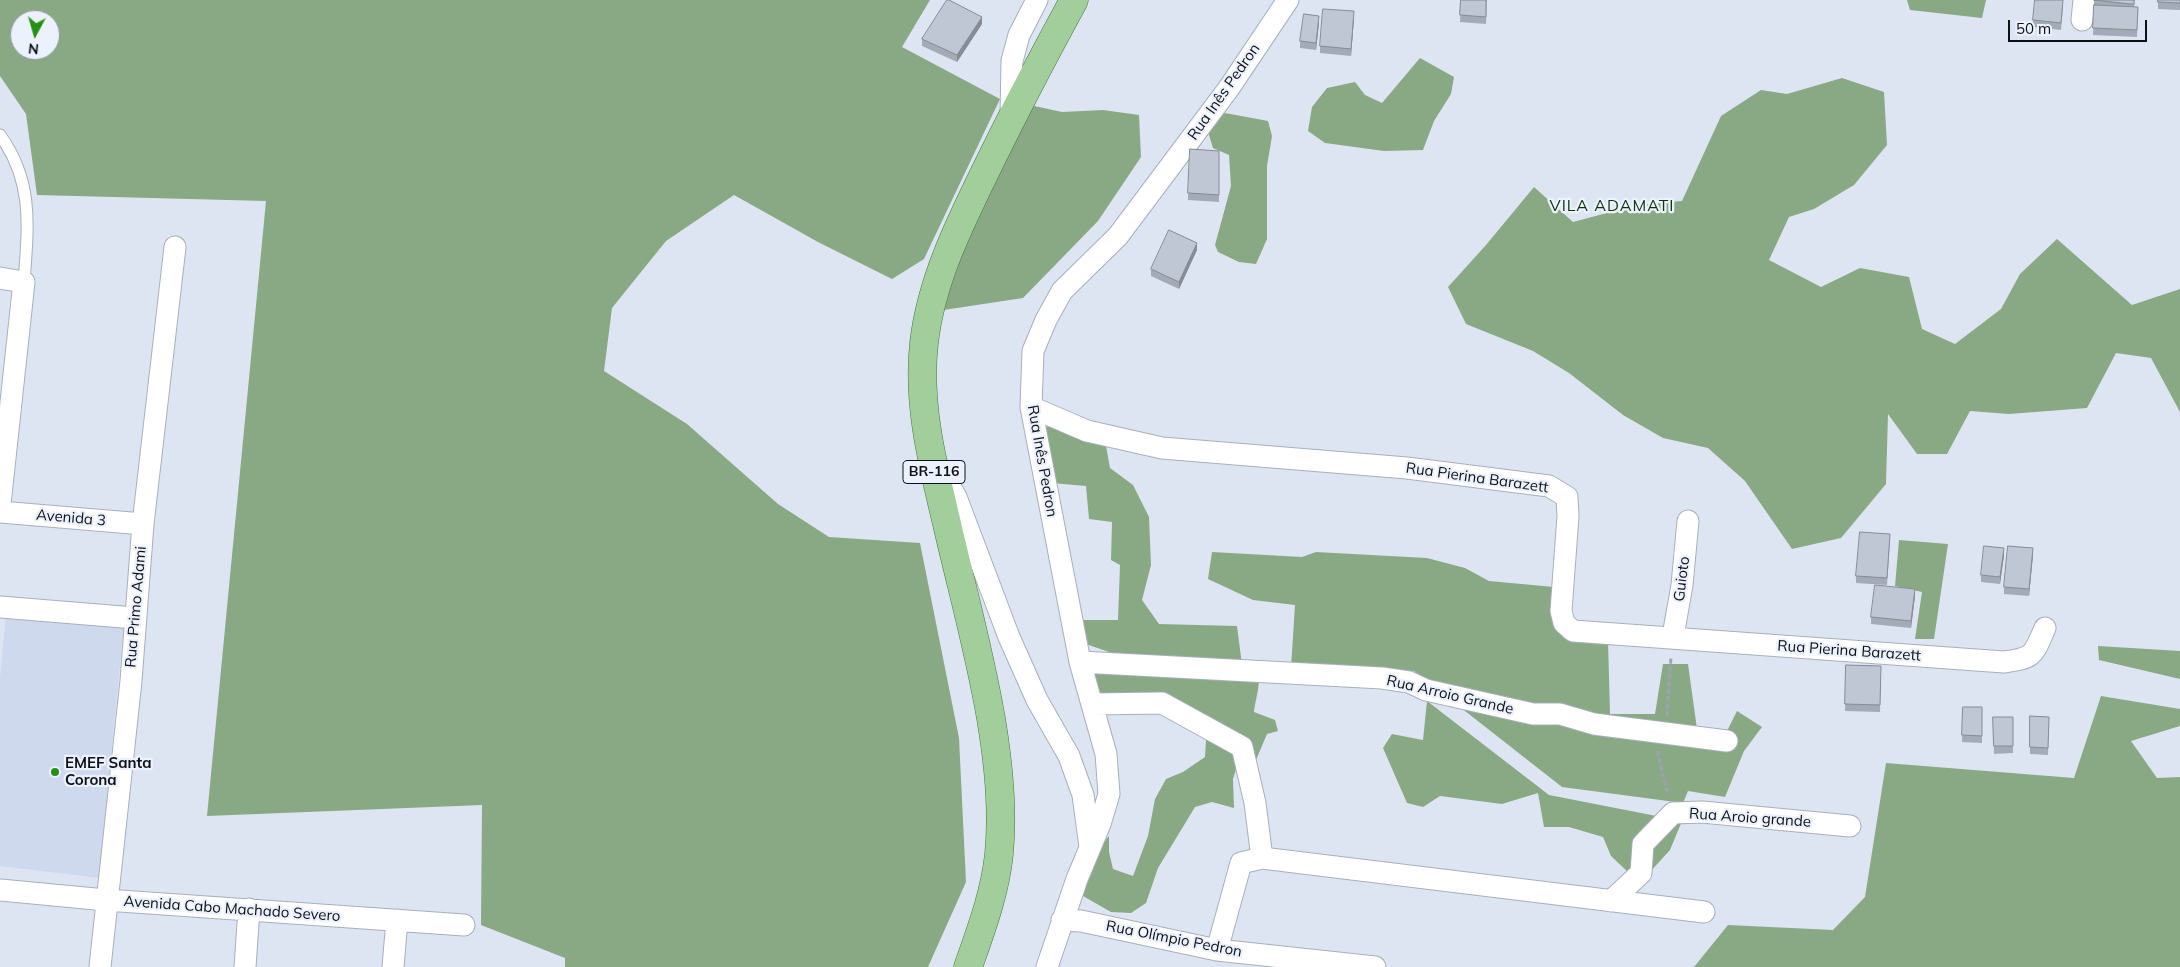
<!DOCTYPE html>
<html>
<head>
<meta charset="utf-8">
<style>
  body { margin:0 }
  #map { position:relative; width:2180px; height:967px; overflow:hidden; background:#dde5f3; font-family:Mulish,sans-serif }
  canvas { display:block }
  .north { position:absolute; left:10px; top:10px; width:50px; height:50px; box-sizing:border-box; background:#ecf2fd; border:1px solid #9398a0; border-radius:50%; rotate:186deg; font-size:14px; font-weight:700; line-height:20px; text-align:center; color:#0d1014 }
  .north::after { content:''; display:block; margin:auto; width:18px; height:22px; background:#259015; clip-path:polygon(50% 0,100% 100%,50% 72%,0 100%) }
  .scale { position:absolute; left:2008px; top:20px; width:139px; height:22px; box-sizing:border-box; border:2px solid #0d1014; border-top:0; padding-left:6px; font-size:15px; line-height:18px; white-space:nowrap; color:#0d1014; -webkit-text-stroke:4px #ecf2fd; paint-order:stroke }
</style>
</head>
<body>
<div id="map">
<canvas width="2180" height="967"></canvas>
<div class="north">N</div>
<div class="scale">50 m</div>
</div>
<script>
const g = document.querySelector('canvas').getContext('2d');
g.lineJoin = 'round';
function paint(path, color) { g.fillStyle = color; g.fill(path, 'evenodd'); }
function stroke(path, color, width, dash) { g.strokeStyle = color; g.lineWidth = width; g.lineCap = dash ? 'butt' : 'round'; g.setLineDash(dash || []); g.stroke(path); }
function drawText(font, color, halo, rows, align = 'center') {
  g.font = font + ' Mulish,sans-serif'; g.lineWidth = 4.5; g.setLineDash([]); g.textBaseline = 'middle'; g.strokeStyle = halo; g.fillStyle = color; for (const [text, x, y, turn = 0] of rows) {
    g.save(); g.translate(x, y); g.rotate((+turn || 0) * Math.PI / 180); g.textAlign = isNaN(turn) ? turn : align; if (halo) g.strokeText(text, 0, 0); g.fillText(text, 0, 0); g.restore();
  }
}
const built = new Path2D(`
  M 6,613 L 124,623 L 99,878 L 0,866 L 0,678 Z`);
const forest = new Path2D(`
  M 0,0 L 930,0 L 902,47 L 1000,99 L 924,259 L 892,279 L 818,242 L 734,195 L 666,241 L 612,308 L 604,371 L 687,424 L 778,504 L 829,537 L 920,543 L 959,738 L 966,882 L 928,967 L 565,967 L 565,958 L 481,925 L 482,805 L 207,816 L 266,201 L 37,195 L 26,114 L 0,76 ZM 20,20 L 50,20 L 50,50 L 20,50 Z
  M 1907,0 L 1986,0 L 1982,18 L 1910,10 Z
  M 1420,58 L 1454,77 L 1451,94 L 1434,121 L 1423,150 L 1384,151 L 1325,143 L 1308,131 L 1312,107 L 1327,88 L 1355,82 L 1365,95 L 1382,103 Z
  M 1842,78 L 1884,92 L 1887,145 L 1854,185 L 1814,209 L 1789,217 L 1769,260 L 1821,287 L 1860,268 L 1909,277 L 1922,329 L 1955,344 L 2001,309 L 2020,274 L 2057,239 L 2132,305 L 2180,289 L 2180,412 L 2151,358 L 2116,353 L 2087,408 L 2009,414 L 1970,411 L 1947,454 L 1917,454 L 1888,414 L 1886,484 L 1841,538 L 1792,549 L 1745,481 L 1708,448 L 1663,438 L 1623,415 L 1569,373 L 1533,351 L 1466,324 L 1448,287 L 1486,245 L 1534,187 L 1573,222 L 1637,205 L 1682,201 L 1721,116 L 1761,90 L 1787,94 Z
  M 1030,105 L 1062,112 L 1103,110 L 1139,115 L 1141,157 L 1098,221 L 1023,298 L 937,311 L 956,254 Z
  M 1225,113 L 1268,121 L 1272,136 L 1267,166 L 1267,239 L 1256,264 L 1239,262 L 1218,252 L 1215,245 L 1231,186 L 1229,155 L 1213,148 L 1206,125 Z
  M 1043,426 L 1063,429 L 1106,446 L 1110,468 L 1133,485 L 1149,517 L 1151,565 L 1142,600 L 1159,624 L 1237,626 L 1242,665 L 1138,662 L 1083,643 L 1081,620 L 1118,620 L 1120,565 L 1111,560 L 1112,522 L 1089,519 L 1086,486 L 1052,483 Z
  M 1899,540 L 1948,544 L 1934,639 L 1915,639 L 1922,592 L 1895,586 Z
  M 1212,552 L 1302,557 L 1316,552 L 1427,558 L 1465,568 L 1489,581 L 1554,587 L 1554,628 L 1567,636 L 1608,640 L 1610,714 L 1655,714 L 1663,664 L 1688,664 L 1697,729 L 1726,733 L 1737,711 L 1762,727 L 1744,751 L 1725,797 L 1688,791 L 1683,803 L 1562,787 L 1414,671 L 1291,668 L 1295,605 L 1253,600 L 1208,579 Z
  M 2098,646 L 2180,651 L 2180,679 L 2099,660 Z
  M 1087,670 L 1258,675 C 1261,685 1255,700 1254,712 L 1275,720 L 1278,731 L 1267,734 L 1256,760 L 1241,753 L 1233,779 L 1234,808 L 1212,802 L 1195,807 L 1158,868 L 1146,903 L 1131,913 L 1111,912 L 1076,892 L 1099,848 L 1109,836 L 1109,852 L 1113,869 L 1133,876 L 1148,836 L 1155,799 L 1166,779 L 1183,772 L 1205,757 L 1207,723 L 1095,697 Z
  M 2101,696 L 2180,709 L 2180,726 L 2131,741 L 2157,778 L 2180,777 L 2180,967 L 1694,967 L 1728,925 L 1833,930 L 1865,897 L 1886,763 L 2074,778 Z
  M 1427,701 L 1549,795 L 1682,821 L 1670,850 L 1649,873 L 1630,874 L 1611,856 L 1603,837 L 1569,827 L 1544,827 L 1538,793 L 1502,804 L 1440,796 L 1423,807 L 1407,803 L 1383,748 L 1392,734 L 1423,740 Z`);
const path = new Path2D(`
  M 1667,716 L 1671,657
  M 1659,751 L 1658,754 L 1668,795`);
const lane = new Path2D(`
  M 0,135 C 34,182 28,227 24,282`);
const street = new Path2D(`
  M 2082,20 L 2084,0
  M 1011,117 L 1012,61 L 1019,35 L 1037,0
  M 0,278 L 24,282 L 0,504
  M 1031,407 L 1087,431 L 1162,448 L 1407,468 L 1549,486 L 1567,497 L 1568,516 L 1561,611 L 1564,623 L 1573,631 L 2004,662 C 2035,658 2033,655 2045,628
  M 939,467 L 956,497 L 1009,637 L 1037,700 L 1069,756 L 1083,795 L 1090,847
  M 0,512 L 143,524
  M 0,607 L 135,618
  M 1673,636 L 1682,585 L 1688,521
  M 1080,662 L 1382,678 L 1409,682 L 1426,690 L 1533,714 L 1560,714 L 1594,724 L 1727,741
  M 1093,704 L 1162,703 L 1242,747 L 1255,803 L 1262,858
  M 0,890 L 106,900 L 464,925
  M 1611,901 L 1641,873 L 1643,844 L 1673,813 L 1702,812 L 1850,826
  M 1062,920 L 1081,921 L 1217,950 L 1375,967
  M 1217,950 L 1241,863 L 1262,858 L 1704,912
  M 100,967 L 131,681 L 143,524 L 175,247
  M 245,967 L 249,909
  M 393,967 L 397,920
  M 1047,967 L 1077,879 L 1100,824 L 1109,794 L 1106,754 L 1080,662 L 1031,407 L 1033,351 L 1046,320 L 1062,291 L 1118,236 L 1229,88 L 1288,0`);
const primary = new Path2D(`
  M 968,967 C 981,930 995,893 999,854 C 1009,751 970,625 947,524 C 933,465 917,405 924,343 C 931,282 958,227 985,172 C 1013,114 1043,57 1074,0`);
const wall = new Path2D(`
  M 1461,0 L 1487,0 L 1486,24 L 1460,22 Z
  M 2094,0 L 2135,0 L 2134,7 L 2138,7 L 2137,37 L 2093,35 Z
  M 2158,0 L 2180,0 L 2180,10 L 2158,9 Z
  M 2063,7 L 2061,30 L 2033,27 L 2033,20 Z
  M 1354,18 L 1351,56 L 1320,53 L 1320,46 Z
  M 1319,23 L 1316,50 L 1300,48 L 1300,41 Z
  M 982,24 L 957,62 L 922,46 L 922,39 Z
  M 1219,151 L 1219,202 L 1188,200 L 1188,193 Z
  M 1197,250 L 1179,289 L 1151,276 L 1151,269 Z
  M 1890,541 L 1887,585 L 1856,583 L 1856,576 Z
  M 2004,555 L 2000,584 L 1981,582 L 1981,575 Z
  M 2033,555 L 2029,596 L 2004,594 L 2004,587 Z
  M 1915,596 L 1911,628 L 1871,624 L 1871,617 Z
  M 1846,665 L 1881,666 L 1880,712 L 1845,711 Z
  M 1963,707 L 1982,707 L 1982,743 L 1962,742 Z
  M 2030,716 L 2049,717 L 2048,755 L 2030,754 Z
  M 1993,717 L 2013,717 L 2013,753 L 1994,754 Z`);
const shadedWall = new Path2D(`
  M 1354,11 L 1354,18 L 1351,56 L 1351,49 Z
  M 1319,16 L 1319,23 L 1316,50 L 1316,43 Z
  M 982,17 L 982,24 L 957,62 L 957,55 Z
  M 1197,243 L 1197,250 L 1179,289 L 1179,282 Z
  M 2004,548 L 2004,555 L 2000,584 L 2000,577 Z
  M 2033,548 L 2033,555 L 2029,596 L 2029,589 Z
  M 1915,589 L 1915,596 L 1911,628 L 1911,621 Z`);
const building = new Path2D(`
  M 947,0 L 949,0 L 982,17 L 957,55 L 922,39 Z
  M 1461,0 L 1486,0 L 1486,17 L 1460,15 Z
  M 2035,0 L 2063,0 L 2061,23 L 2033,20 Z
  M 2094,0 L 2134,0 L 2134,4 Z
  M 2158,0 L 2180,0 L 2180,3 L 2158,2 Z
  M 2094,5 L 2138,7 L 2137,30 L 2093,28 Z
  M 1323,9 L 1354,11 L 1351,49 L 1320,46 Z
  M 1304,14 L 1319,16 L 1316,43 L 1300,41 Z
  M 1190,149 L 1219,151 L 1219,195 L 1188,193 Z
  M 1169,230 L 1197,243 L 1179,282 L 1151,269 Z
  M 1860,532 L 1890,534 L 1887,578 L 1856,576 Z
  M 1984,546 L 2004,548 L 2000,577 L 1981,575 Z
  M 2008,546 L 2033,548 L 2029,589 L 2004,587 Z
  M 1875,585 L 1915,589 L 1911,621 L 1871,617 Z
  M 1846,665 L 1881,666 L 1880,705 L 1845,704 Z
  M 1963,707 L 1982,707 L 1982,736 L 1962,735 Z
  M 2030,716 L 2049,717 L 2048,748 L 2030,747 Z
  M 1993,717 L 2013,717 L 2013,746 L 1994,746 Z`);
const markers = [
  [55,772,5,"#259015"]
];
const shields = [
  [934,472,62]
];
const shieldNames = [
  ["BR-116",934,472]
];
const streetNames = [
  ["Rua Inês Pedron",1224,92,-55],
  ["Rua Inês Pedron",1042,461,80],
  ["Rua Pierina Barazett",1477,478,8],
  ["Avenida 3",71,518,5],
  ["Guioto",1682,579,-83],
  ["Rua Primo Adami",136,607,-85],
  ["Rua Pierina Barazett",1849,651,4],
  ["Rua Arroio Grande",1450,695,13],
  ["Rua Aroio grande",1750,818,4],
  ["Avenida Cabo Machado Severo",232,909,4],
  ["Rua Olímpio Pedron",1174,939,11]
];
const poiNames = [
  ["EMEF Santa",65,763],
  ["Corona",65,780]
];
const neighbourhoodNames = [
  ["VILA ADAMATI",1612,206]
];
paint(built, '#ced9ee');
paint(forest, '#89a985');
stroke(lane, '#a8afbc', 13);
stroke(street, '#a8afbc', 23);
stroke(primary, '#447640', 29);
stroke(path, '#9da3ae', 3, [5, 2.5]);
stroke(lane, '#fff', 11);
stroke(street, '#fff', 21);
stroke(primary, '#a1ce9b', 28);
paint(wall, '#a4abb6');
paint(shadedWall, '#868b94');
paint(building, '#bfc7d4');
stroke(building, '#868b94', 1);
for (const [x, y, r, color] of markers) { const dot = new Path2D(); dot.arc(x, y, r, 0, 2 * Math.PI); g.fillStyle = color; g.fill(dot); stroke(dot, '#ecf2fd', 2); }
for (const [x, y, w] of shields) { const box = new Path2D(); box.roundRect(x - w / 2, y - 11.5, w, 23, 4); g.fillStyle = '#ecf2fd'; g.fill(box); stroke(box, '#0d1014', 1); }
drawText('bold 14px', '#0d1014', null, shieldNames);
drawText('15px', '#0d1014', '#ecf2fd', streetNames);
drawText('bold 15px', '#0d1014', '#ecf2fd', poiNames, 'left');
g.letterSpacing = '1px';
drawText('16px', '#0d3308', '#ecf2fd', neighbourhoodNames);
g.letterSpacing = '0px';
</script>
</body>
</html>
